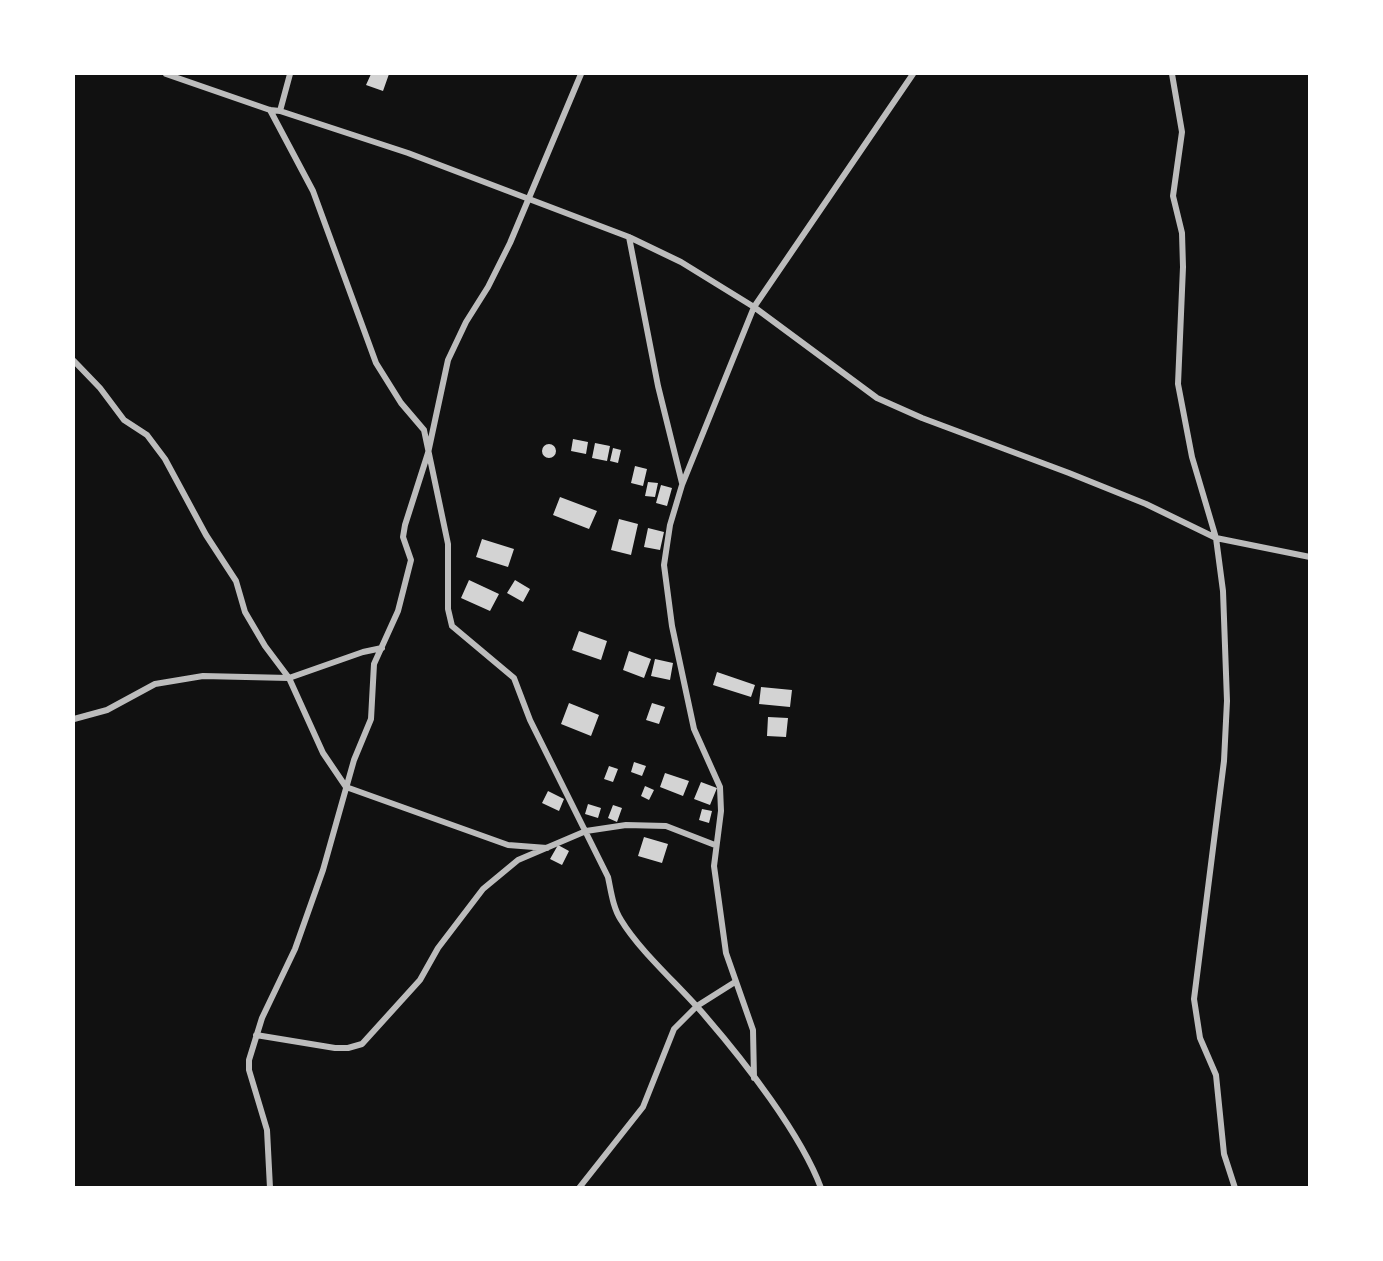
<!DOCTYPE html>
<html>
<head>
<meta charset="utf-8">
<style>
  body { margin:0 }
  #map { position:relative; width:1383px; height:1261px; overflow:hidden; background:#111; font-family:"Roboto Condensed",sans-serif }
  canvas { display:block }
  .frame { position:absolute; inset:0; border:75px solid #fff; pointer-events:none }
</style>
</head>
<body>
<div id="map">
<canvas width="1383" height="1261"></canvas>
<div class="frame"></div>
</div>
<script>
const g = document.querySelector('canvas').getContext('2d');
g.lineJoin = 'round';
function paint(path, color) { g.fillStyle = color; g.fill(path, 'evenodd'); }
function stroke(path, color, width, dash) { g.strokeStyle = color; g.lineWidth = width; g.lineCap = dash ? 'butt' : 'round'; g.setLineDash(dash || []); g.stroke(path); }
const building = new Path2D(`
  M 371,74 L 389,74 L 383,91 L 366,85 Z
  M 573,439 L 588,442 L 586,454 L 571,451 Z
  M 595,443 L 610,446 L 607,461 L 592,458 Z
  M542 451a7 7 0 1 1 14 0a7 7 0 1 1-14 0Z
  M 613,448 L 621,450 L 618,463 L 610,461 Z
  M 635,466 L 647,469 L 643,486 L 631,483 Z
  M 648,482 L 658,483 L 655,497 L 645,496 Z
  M 661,485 L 672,488 L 667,506 L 656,503 Z
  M 560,497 L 597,511 L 589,529 L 553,515 Z
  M 619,519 L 638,524 L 631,555 L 611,550 Z
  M 648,528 L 664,532 L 660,550 L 644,547 Z
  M 482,539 L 514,549 L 508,567 L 476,557 Z
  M 469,580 L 499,594 L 490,611 L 461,598 Z
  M 515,580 L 530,589 L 523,602 L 507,593 Z
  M 579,631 L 607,641 L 601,660 L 572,650 Z
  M 629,651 L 651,659 L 644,678 L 623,670 Z
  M 655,659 L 673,663 L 670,680 L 651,676 Z
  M 717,672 L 755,685 L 751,697 L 713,685 Z
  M 761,687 L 792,690 L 790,707 L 759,704 Z
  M 569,703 L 599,715 L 591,736 L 561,724 Z
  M 652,703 L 665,707 L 659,724 L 646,720 Z
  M 768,717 L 788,718 L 786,737 L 767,736 Z
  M 634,762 L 646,766 L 642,776 L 631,772 Z
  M 609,766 L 618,769 L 613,782 L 604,779 Z
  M 665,773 L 689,781 L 683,796 L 660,787 Z
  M 701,782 L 717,788 L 710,805 L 694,799 Z
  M 645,786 L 654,790 L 649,800 L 641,796 Z
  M 548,791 L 564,799 L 559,811 L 542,803 Z
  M 588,804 L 601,808 L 598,818 L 585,814 Z
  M 613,805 L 622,808 L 617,822 L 608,818 Z
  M 702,809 L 712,811 L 709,823 L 699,820 Z
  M 644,837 L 668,844 L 662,863 L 638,856 Z
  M 558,845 L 569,851 L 562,865 L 550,859 Z`);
const minor = new Path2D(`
  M 166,74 L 270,110 L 280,111 L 408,153 L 629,237 L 681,262 L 754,307 L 877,398 L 922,418 L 1069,473 L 1146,504 L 1216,538 L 1310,557
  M 1172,74 L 1182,132 L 1173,196 L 1182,233 L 1183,267 L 1178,384 L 1192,457 L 1216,538 L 1223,591 L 1227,701 L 1224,761 L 1194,999 L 1200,1038 L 1216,1075 L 1224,1154 L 1235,1188
  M 270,110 L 313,191 L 376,363 L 401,403 L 424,430 L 448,544 L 448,609 L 452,626 L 514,678 L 530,720 L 608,877 C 611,891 613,908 621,920 C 641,953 681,987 706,1017 C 744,1061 801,1134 821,1188
  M 280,111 L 290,74
  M 629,237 L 658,386 L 682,483
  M 74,361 L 100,388 L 124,420 L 147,435 L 165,459 L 206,535 L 236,581 L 245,612 L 265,646 L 289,678 L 323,753 L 346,787 L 508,845 L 547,848
  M 74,719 L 107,710 L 155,684 L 203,676 L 289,678 L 363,652 L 382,648
  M 256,1035 L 335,1048 L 348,1048 L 362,1044 L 420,980 L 438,948 L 483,889 L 518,860 L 586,831 L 626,825 L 666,826 L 715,845
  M 754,1078 L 753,1030 L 726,953 L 714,866 L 721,811 L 720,787 L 694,729 L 672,626 L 664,565 L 670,525 L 682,485 L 754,307 L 913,74
  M 270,1188 L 267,1130 L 249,1070 L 249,1060 L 262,1018 L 295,949 L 323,870 L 354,760 L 371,719 L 374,664 L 398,611 L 411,560 L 403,537 L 405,525 L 428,453 L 448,360 L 466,322 L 488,287 L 510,243 L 581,74
  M 579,1188 L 643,1107 L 674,1029 L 697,1006 L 735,982`);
paint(building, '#d3d3d3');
stroke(minor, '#bcbcbc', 6);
</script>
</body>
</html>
